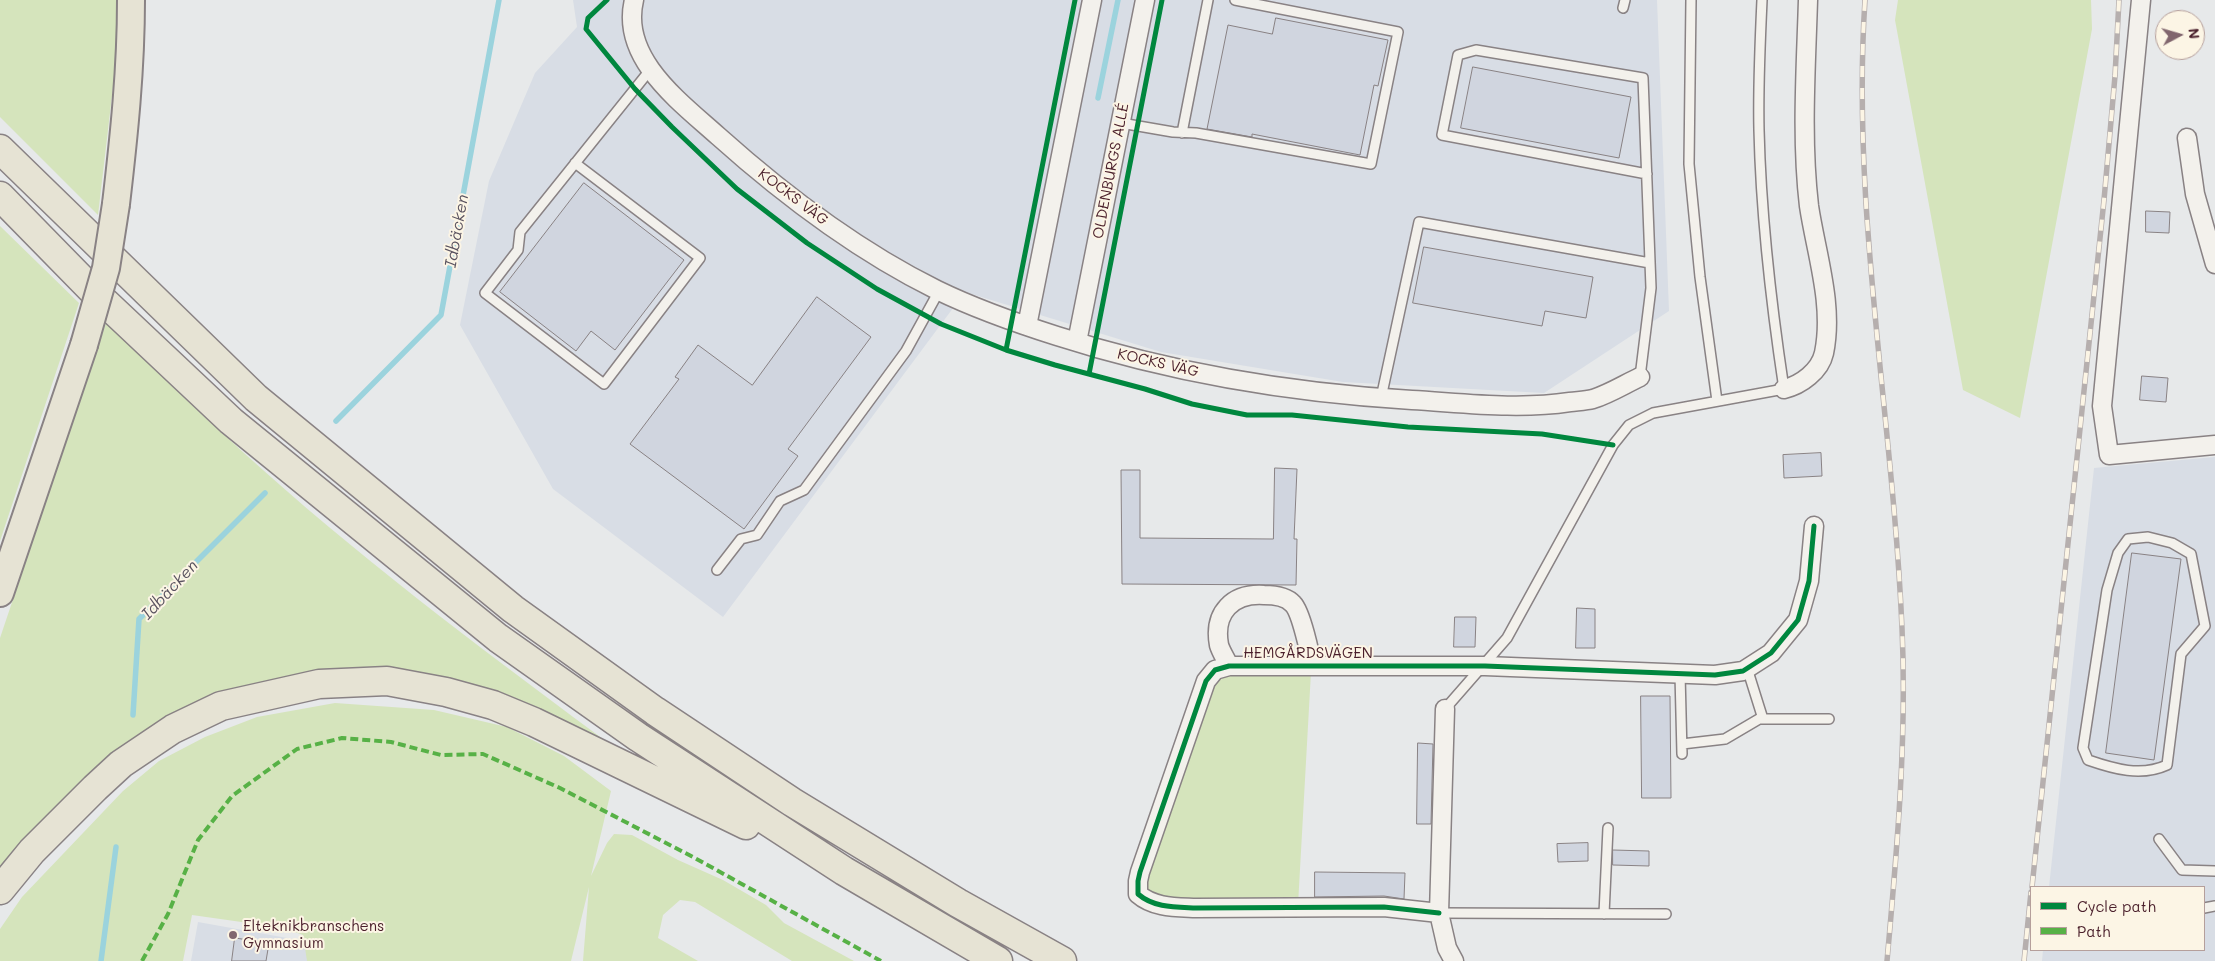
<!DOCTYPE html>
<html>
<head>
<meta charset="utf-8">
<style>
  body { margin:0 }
  #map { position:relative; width:2215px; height:961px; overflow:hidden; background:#e7e9ea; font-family:Mali,sans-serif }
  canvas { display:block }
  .legend { position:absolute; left:2030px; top:886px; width:175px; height:65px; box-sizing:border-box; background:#fcf5e5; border:1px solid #b59f9b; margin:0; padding:6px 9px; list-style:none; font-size:15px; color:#4a1f2b }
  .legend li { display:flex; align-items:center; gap:10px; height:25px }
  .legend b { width:25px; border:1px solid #b59f9b }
  .north { position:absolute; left:2155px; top:10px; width:50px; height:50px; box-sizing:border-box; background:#fcf5e5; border:1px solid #b59f9b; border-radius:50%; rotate:84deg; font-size:14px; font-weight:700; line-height:20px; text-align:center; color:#4a1f2b }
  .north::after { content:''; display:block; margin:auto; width:18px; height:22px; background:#81666e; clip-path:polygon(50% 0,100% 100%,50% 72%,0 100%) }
</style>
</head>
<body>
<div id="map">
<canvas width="2215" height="961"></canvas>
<ul class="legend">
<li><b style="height:6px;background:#00873e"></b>Cycle path</li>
<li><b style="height:6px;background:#57b146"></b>Path</li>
</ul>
<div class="north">N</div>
</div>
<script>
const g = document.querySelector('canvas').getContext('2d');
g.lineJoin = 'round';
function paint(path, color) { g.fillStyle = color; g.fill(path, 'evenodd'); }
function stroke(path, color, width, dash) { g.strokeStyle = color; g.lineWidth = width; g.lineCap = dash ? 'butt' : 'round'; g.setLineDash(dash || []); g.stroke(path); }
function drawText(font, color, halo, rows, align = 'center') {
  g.font = font + ' Mali,sans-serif'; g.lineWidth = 4; g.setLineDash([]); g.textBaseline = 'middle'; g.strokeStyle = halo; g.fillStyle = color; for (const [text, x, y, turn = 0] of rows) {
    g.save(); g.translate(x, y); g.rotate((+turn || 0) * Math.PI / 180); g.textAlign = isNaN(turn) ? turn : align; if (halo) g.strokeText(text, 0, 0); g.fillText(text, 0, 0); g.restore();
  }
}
const built = new Path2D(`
  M 573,0 L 1657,0 L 1669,311 L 1544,393 L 1343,382 L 1161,352 L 965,292 L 723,617 L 553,489 L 460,325 L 489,181 L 535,73 L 577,27 Z
  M 2215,457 L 2215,961 L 2042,961 L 2043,950 L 2204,950 L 2204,887 L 2049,887 L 2094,468 Z
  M 198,922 L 343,948 L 340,961 L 191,961 Z`);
const green = new Path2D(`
  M 0,0 L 117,0 L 117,53 L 98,215 L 0,117 Z
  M 1898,0 L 2091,0 L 2092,29 L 2020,418 L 1963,390 L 1895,20 Z
  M 0,226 L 79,303 L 0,541 Z
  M 106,323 C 158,372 210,423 263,470 C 376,571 498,661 619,751 L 439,681 L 215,699 L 0,871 L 0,638 Z
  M 1223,672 L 1311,672 L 1298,905 L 1169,904 L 1140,888 L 1209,685 Z
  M 335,703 L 434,710 L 507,727 L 564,756 L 611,791 L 591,876 L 607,843 L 614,834 L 632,835 L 678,860 L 723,880 L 766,905 L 784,923 L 854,961 L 792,961 L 695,902 L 680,900 L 663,915 L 658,938 L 698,961 L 583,961 L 589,887 L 571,961 L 307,961 L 303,935 L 284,928 L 192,915 L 183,961 L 0,961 L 0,929 L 22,897 L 123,791 L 159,761 L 205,737 L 257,717 Z`);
const stream = new Path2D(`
  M 1098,98 L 1118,0
  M 336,421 L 441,315 L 499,0
  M 133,715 L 139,619 L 265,493
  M 101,961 L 116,847`);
const building = new Path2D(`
  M 1276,18 L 1388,40 L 1378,86 L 1374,85 L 1360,155 L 1252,134 L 1252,137 L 1207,129 L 1228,25 L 1272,34 Z
  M 1473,67 L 1631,97 L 1619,158 L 1461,128 Z
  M 584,183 L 684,260 L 615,350 L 591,331 L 576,351 L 500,292 Z
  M 2146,211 L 2170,212 L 2169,233 L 2146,232 Z
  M 1424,247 L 1593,277 L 1586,318 L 1545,311 L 1542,326 L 1413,303 Z
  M 817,297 L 871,337 L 788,449 L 798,456 L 744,529 L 630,444 L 679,379 L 675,377 L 698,345 L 752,385 Z
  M 2142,376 L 2168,378 L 2166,402 L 2140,400 Z
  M 1821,453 L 1822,476 L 1784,478 L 1783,455 Z
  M 1275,468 L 1297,469 L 1294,539 L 1297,539 L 1296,585 L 1122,584 L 1121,470 L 1140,470 L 1140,538 L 1273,539 Z
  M 2132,553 L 2181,559 L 2154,760 L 2106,753 Z
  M 1577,608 L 1595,609 L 1595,648 L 1576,648 Z
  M 1455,617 L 1476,617 L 1475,647 L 1454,647 Z
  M 1641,696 L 1670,696 L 1671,798 L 1642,798 Z
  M 1418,743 L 1433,744 L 1431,824 L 1417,824 Z
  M 1588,843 L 1588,861 L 1558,862 L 1557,844 Z
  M 1613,850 L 1649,851 L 1649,866 L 1613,865 Z
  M 1315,872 L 1405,873 L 1404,899 L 1384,896 L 1315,897 Z
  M 235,938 L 269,943 L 266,961 L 232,961 Z`);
const service = new Path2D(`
  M 1691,0 L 1689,164 L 1700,277 L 1717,401
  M 1623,8 L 1625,0
  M 1121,123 L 1173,132 L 1196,133 L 1371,164 L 1398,32 L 1235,0
  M 1182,133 L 1208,0
  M 575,163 L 700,258 L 604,384 L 485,293 L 518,250 L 520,232 L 650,70
  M 1640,377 L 1651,288 L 1643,78 L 1476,50 L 1458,55 L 1442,135 L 1647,174
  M 1381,398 L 1419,222 L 1650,263
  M 2148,537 L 2172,543 L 2191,554 L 2205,626 L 2181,654 L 2167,765 C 2141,777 2114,769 2088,760 L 2083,748 L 2107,590 L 2118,553 L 2128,539 Z
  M 717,570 L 741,539 L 757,535 L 780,501 L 804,490 L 906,351 L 939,291
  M 1747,668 L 1763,719
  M 1680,674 L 1682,754
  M 1445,709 L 1507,638 L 1613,445 L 1629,425 L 1653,413 L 1784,389 C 1771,303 1761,217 1759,130 C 1758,87 1760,43 1762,0
  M 1682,744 L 1725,739 L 1759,719 L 1829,719
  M 2159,839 L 2182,870 L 2215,871
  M 2204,908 L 2215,906
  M 1439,913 L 1666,914
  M 1604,914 L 1608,828`);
const minor = new Path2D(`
  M 634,0 C 620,58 679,101 718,136 C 785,196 856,250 937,290 C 976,309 1016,323 1057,336 C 1172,373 1292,393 1412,400 C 1464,403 1518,410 1570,402 C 1577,401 1585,401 1593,399 C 1609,394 1625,384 1640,377
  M 2141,0 L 2102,406 L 2109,455 L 2215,445
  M 2187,138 L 2195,194 L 2215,264
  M 1027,326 L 1092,0
  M 1077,342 L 1145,0
  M 1784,389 C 1801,385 1820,371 1824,353 C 1834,305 1816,253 1809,206 C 1801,138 1806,68 1808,0
  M 1229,666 C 1226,659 1221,652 1219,645 C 1213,612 1233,593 1264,595 C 1274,595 1286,596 1293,604 C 1301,612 1310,653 1312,666
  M 1445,709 L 1439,913 L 1447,948 L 1454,961
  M 1439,913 L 1384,907 L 1196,908 C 1176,907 1154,908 1138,894 L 1138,881 L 1140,872 L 1206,681 L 1215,670 L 1229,666 L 1485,666 L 1715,675 L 1743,671 L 1771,653 L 1798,620 L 1809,581 L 1814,526`);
const primary = new Path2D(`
  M 116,204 C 124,136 131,69 131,0
  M 0,593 L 84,345`);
const motorway = new Path2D(`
  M 0,149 L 256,398 L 513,609 L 655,711 L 792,802 L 958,903 L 1062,961
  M 0,196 L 93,291 L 231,421 L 498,638 L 638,737 L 844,871 L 998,961
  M 0,890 L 32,851 L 95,788 L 121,764 L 173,729 L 221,706 L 319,684 L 387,681 L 446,692 L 493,705 L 534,722 L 746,825`);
const rail = new Path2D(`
  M 1865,0 C 1851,210 1893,418 1902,628 C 1907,739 1897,850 1887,961
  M 2032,887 L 2104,200 L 2115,76 L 2119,0
  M 2024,961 L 2031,892`);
const primaryBridge = new Path2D(`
  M 84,345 L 106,268 L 116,204`);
const quiet = new Path2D(`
  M 142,961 L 168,914 L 198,840 L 232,796 L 297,749 L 342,738 L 391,742 L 441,755 L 483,754 L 560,788 L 693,857 L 881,961`);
const cycleway = new Path2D(`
  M 607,0 L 588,18 L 586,29 L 635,89 L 672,127 L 737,189 L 807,243 L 877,289 L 941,324 L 1006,350 L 1055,365 L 1145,389 L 1192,404 L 1247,415 L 1292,415 L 1408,427 L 1542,434 L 1613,445
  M 1006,350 L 1075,0
  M 1089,374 L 1162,0
  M 1439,913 L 1384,907 L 1196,908 C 1176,907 1154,908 1138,894 L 1138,881 L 1140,872 L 1206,681 L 1215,670 L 1229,666 L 1485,666 L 1715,675 L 1743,671 L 1771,653 L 1798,620 L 1809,581 L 1814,526`);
const markers = [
  [233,935,5,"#81666e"]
];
const streetNames = [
  ["OLDENBURGS ALLÉ",1111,171,-79],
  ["KOCKS VÄG",793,197,37],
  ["KOCKS VÄG",1158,363,13],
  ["HEMGÅRDSVÄGEN",1308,653]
];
const poiNames = [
  ["Elteknikbranschens",243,926],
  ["Gymnasium",243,943]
];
const waterNames = [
  ["Idbäcken",457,231,-80],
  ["Idbäcken",170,590,-47]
];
paint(built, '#d8dde5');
paint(green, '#d5e4bc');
stroke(stream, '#9bd3dd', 5.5);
paint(building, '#d0d5df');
stroke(building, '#898284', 1);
stroke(service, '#898284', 12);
stroke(minor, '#898284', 21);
stroke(primary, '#898284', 30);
stroke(motorway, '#898284', 31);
stroke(service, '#f3f1ec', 9);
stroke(minor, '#f3f1ec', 18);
stroke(primary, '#e6e3d4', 26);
stroke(motorway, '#e6e3d4', 28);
stroke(rail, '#b6afae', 5.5);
stroke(rail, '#fcf5e5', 4, [11]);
stroke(primaryBridge, '#898284', 30, []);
stroke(primaryBridge, '#e6e3d4', 26);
stroke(quiet, '#57b146', 4, [8, 4]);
stroke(cycleway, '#00873e', 5);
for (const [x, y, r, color] of markers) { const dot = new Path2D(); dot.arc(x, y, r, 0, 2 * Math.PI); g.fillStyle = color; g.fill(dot); stroke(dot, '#fcf5e5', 2); }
drawText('15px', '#4a1f2b', '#fcf5e5', streetNames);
drawText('15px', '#4a1f2b', '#fcf5e5', poiNames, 'left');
drawText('italic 16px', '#59525f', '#fcf5e5', waterNames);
</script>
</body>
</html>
